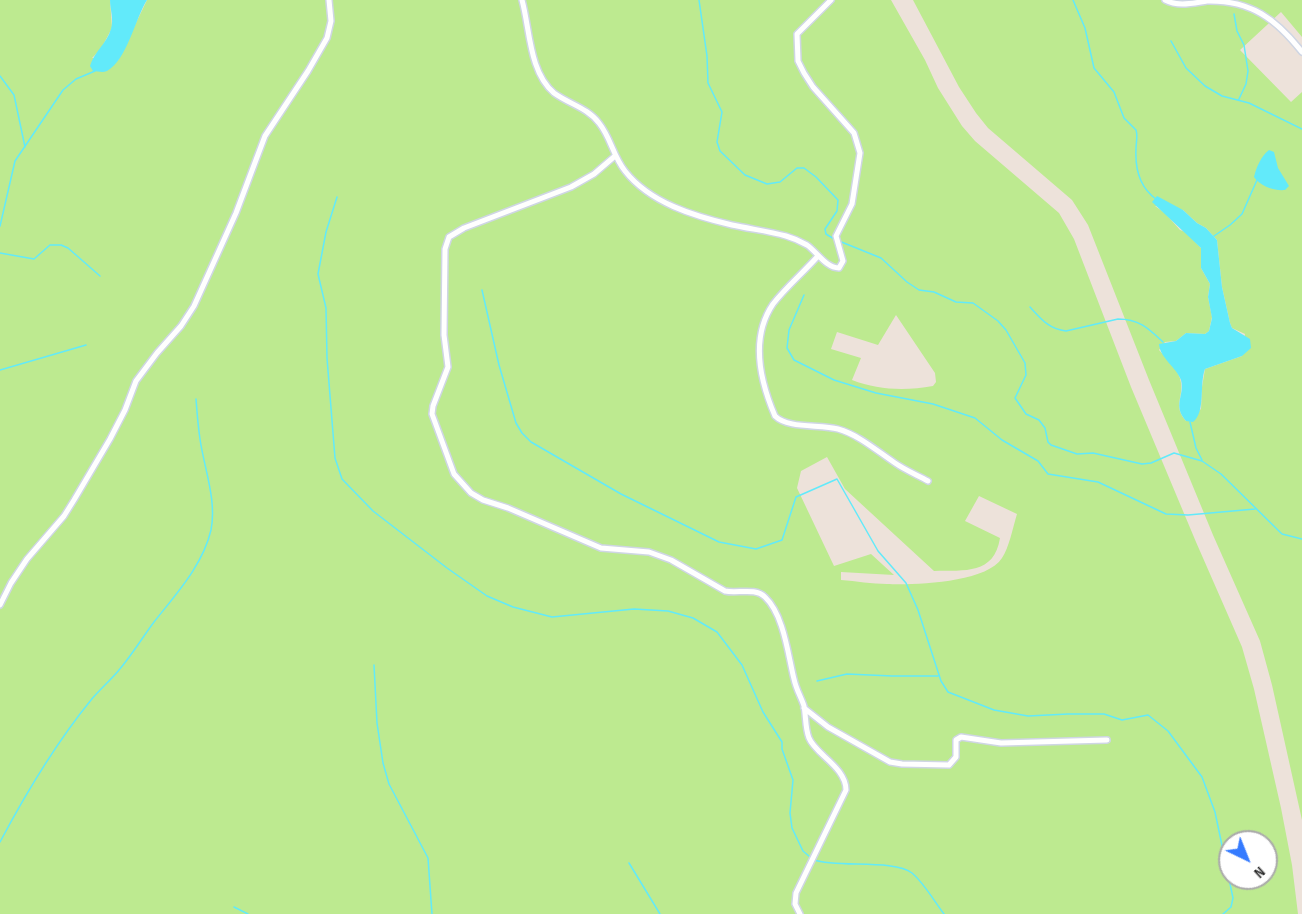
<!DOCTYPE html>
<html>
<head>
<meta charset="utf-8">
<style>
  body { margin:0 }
  #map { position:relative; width:1302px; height:914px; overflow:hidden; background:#ede2da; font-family:"Sofia Sans Condensed",sans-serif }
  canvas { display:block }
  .north { position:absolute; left:1218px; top:830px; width:60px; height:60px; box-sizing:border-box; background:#fff; border:2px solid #aaa; border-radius:50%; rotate:137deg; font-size:16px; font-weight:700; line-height:24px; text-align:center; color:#2a2a2a }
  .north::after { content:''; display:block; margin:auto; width:21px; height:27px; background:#357bff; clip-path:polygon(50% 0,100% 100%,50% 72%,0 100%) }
</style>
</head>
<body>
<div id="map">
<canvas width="1302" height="914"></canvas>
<div class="north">N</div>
</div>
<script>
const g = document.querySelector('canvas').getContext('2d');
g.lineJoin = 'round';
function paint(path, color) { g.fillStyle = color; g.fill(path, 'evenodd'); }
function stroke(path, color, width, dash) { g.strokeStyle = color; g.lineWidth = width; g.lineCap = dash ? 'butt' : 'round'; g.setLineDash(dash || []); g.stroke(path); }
const green = new Path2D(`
  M 0,0 L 110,0 L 112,28 L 101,49 L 92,58 L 118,60 L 147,0 L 891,0 L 925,60 L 938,88 L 962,126 L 975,141 L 1059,213 L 1074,239 L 1131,387 L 1196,542 L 1242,647 L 1254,689 L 1281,808 L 1292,865 L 1298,914 L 0,914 ZM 896,315 L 935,373 L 936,382 L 933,386 C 905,391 878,390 852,380 L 861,358 L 831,349 L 837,332 L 878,345 ZM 827,457 L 845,489 L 934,571 C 965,570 994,575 1000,538 L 965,521 L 979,496 L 1017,514 C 1013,527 1009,548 1002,558 C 986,583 915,585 887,584 C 872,584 856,581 841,580 L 841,572 L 894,575 L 871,554 L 834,566 L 797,488 L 801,471 ZM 1230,842 L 1266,842 L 1266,878 L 1230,878 Z
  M 913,0 L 1302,0 L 1302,37 L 1281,12 L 1240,50 L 1291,102 L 1302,92 L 1302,820 L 1272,685 L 1260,641 L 1213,535 L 1149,380 L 1088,225 L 1072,200 L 988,128 L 976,113 L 959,87 ZM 1155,206 L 1183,210 L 1197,223 L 1206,228 L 1217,240 L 1222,287 L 1230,323 L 1232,328 L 1245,334 L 1242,356 L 1205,369 L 1202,387 L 1201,409 L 1186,421 C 1173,406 1183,399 1181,383 C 1180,371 1167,359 1159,350 L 1165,342 L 1176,341 L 1186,333 L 1205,334 L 1209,331 L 1212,317 L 1208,297 L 1210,284 L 1201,268 L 1201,248 L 1186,232 L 1180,230 L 1165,213 Z`);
const water = new Path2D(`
  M 110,0 L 147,0 C 135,19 127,60 107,71 C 102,73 98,71 93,71 L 90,66 C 94,52 107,43 111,29 C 114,19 110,9 110,0 Z
  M 1269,150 L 1274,152 L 1278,168 L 1289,186 L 1285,190 C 1274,191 1260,186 1254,177 C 1256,168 1261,156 1269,150 Z
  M 1157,196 L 1183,210 L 1197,223 L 1206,228 L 1217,240 L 1222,287 L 1230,323 L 1232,328 L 1250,339 L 1251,348 L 1242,356 L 1205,369 C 1199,385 1206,412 1193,422 L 1186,421 C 1172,405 1185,396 1181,380 C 1176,367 1160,358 1159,344 L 1176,341 L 1186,333 L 1205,334 L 1209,331 L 1212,318 L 1208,297 L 1210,284 L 1201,268 L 1201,248 L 1152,202 Z`);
const stream = new Path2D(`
  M 699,0 L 707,56 L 708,83 L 722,112 L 717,142 L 720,151 L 745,175 L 767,184 L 780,182 L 797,168 L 804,168 L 816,177 L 838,200 L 837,211 L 825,229 L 826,234 L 834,239
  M 1073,0 L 1085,28 L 1094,68 L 1114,92 L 1124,118 L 1136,130 C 1138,136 1136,142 1136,149 C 1135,169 1139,187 1156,199
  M 1234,14 L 1237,31 L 1244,45 L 1248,71 L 1246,84 L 1239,99
  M 1171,41 L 1186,68 L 1205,86 L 1222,96 L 1249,103 L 1302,129
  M 0,76 L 14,95 L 25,147
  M 337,197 L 326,232 L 318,274 L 326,308 L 327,358 L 335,458 L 342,479 L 373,511 L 447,568 L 487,596 L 513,607 L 552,617 L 634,609 L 668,611 L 693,618 L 717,632 L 742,665 L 763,712 L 782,742 L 782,749 L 793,780 L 790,813 L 792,828 L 803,851 L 810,857
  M 0,226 L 15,161 L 63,90 L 76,79 L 95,71
  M 1214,236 L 1230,225 L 1242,214 L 1257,180
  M 839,241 L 881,258 L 907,282 L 919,290 L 934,292 L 956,302 L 973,303 L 998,321 L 1006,330 L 1025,363 L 1026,375 L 1015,398 L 1026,414 L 1039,420 L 1045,428 L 1048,442 L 1051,445 L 1077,454 L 1093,453 L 1142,464 L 1151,463 L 1174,453 L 1202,461 L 1221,474 L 1282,534 L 1302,539
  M 0,253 L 34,259 L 50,245 L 61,245 L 68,248 L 100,276
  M 482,290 L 499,365 L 516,423 L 522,433 L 531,442 L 621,494 L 719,542 L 756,549 L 782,540 L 796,497 L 837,479 L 878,551 L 906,583 L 918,610 L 941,681 L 948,692 L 994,710 L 1028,716 L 1068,714 L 1104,714 L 1122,720 L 1148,715 L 1168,731 L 1202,777 L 1215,812 L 1233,898 L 1231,907 L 1223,914
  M 804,295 L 789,330 L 787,348 L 794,360 L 834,380 L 876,393 L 933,404 L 975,418 L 1002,440 L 1038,461 L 1048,474 L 1098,482 L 1166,514 L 1188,515 L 1255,509
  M 1030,307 C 1041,319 1049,329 1066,331 L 1118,319 C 1139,319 1148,328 1163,342
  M 0,370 L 86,345
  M 1190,422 L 1196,448 L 1202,460
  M 374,665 L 377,723 L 383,763 L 389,784 L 428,858 L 432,914
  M 817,681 L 847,674 L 892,676 L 938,676
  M 0,842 C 26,793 56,743 91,700 C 100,689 110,681 119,670 C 132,655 142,638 154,622 C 176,594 203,565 211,530 C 217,500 204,468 200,439 C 198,426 197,412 196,399
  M 814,860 C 838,868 894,859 912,873 C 924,883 934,901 944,914
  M 629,863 L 660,914
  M 234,907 L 248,914`);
const minor = new Path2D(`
  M 522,0 C 530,29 529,72 554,93 C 569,104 588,108 599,123 C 611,138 613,156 625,171 C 650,203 694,216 732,225 C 750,229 769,231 786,236 C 793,238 800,241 807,245 C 817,252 826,268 839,268 L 843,261 L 836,236 L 852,204 L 860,153 L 854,133 L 813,87 L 804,73 L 798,61 L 797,34 L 831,0
  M 1165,0 C 1178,7 1193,3 1207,1 C 1251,0 1276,19 1302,52
  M 615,156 L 594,174 L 571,187 L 464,228 L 449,237 L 445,249 L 444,335 L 448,367 L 433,406 L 432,414 L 454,474 L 471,493 L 483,500 L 508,508 L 601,548 L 649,552 L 671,560 L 725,591 C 737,594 755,587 765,597 C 784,615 788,655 794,679 C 796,689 801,697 804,706 C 806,716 805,728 809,738 C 815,754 846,767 846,790 L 796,893 L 795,904 L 800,914
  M 818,256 C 804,272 786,287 773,304 C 750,338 760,381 775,416 C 788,429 820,424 838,429 C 859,435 877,451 895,463 C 905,470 917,475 928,481
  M 0,605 L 11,583 L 27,559 L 64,516 L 74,500 L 110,439 L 125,410 L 136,381 L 157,353 L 181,326 L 194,306 L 236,213 L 265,136 L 308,71 L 327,38 L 331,21 L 329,0
  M 804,708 L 828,727 L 890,762 L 902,764 L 949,765 L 956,757 L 956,740 L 961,737 L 1001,743 L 1107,740`);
paint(green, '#bdea90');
paint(water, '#62eafa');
stroke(stream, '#62eafa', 1.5);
stroke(minor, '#cfd6e4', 8);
stroke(minor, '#fff', 5);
</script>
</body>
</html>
